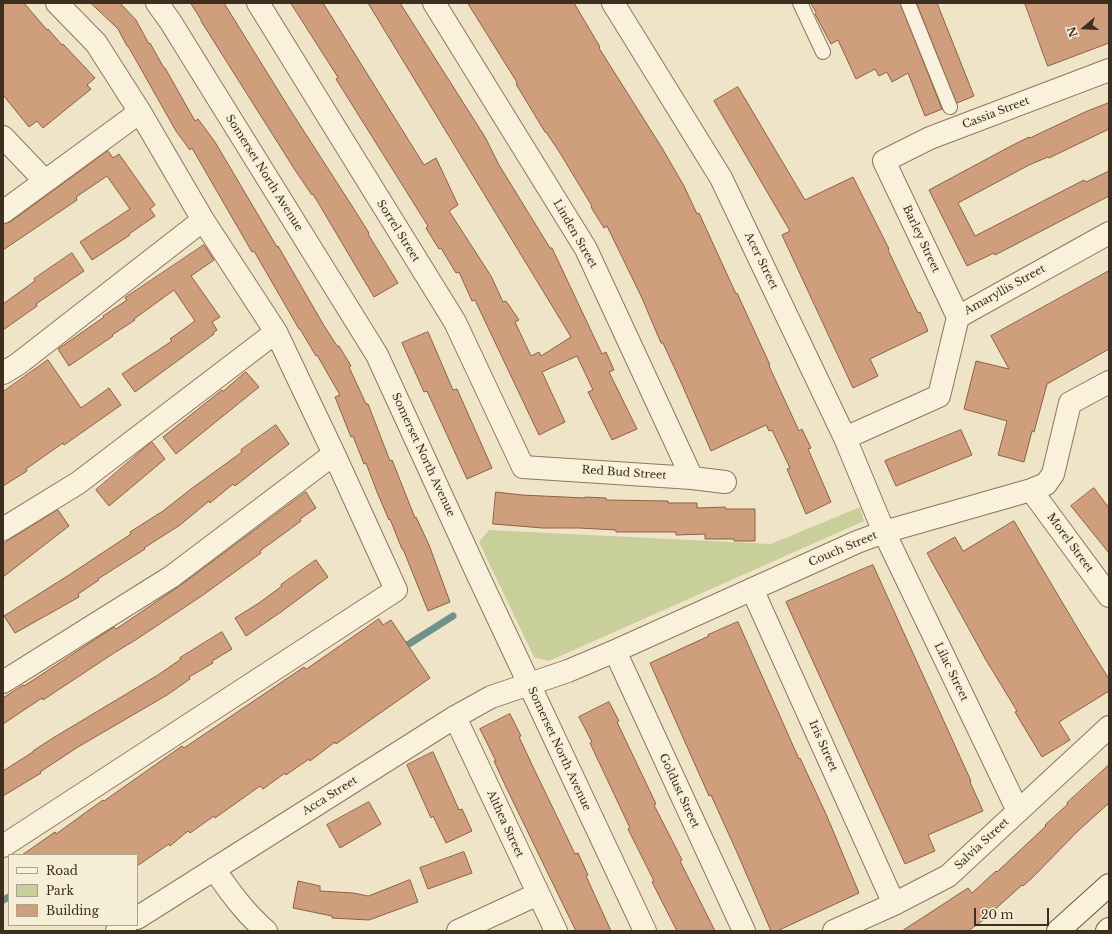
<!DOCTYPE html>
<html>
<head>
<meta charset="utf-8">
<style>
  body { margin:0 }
  #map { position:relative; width:1112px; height:934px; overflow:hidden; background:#f0e4c8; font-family:"Libre Baskerville",serif }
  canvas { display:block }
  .frame { position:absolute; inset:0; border:4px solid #3d2e20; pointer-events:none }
  .legend { position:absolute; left:8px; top:854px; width:130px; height:72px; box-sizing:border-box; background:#f7eed8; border:1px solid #ada18e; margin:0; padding:5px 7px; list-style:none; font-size:12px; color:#3d2e20 }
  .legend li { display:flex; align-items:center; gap:8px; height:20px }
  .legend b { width:20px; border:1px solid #ada18e }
  .north { position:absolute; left:1064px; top:8px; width:40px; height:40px; -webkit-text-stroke:3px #f7eed8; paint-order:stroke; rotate:251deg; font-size:11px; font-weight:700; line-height:16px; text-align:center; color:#3d2e20 }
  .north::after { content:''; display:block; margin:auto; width:14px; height:18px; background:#3d2e20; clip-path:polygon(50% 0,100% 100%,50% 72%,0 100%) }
  .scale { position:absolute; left:974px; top:908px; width:75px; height:18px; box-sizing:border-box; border:2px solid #3d2e20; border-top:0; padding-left:5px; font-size:12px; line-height:14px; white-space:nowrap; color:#3d2e20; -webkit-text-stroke:3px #f7eed8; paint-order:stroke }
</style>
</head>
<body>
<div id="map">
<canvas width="1112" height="934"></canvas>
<div class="frame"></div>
<ul class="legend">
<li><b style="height:5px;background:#faf1dc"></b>Road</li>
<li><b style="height:11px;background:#c9cf9b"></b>Park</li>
<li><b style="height:11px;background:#cf9f7d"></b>Building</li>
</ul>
<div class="north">N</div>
<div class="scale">20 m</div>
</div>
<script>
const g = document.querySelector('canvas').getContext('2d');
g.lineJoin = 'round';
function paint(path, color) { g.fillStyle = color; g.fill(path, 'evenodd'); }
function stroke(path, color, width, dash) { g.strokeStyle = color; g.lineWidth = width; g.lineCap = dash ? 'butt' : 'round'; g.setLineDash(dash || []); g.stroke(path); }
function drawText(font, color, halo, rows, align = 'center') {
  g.font = font + ' "Libre Baskerville",serif'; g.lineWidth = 3; g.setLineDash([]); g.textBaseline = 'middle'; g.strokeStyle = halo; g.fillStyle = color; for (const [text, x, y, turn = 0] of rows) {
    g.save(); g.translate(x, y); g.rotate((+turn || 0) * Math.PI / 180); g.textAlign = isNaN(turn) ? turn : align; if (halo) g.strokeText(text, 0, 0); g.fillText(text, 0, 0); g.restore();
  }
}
const green = new Path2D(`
  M 860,507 L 864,521 L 549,661 L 534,657 L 479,542 L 489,530 L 771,544 Z`);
const stream = new Path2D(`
  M 401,649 L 453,616
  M 3,900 L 9,897`);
const building = new Path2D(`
  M 3,3 L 24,3 L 47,30 L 48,29 L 62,45 L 63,44 L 95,78 L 87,85 L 91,89 L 43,128 L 37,121 L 29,127 L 3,95 Z
  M 91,3 L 120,3 L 136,20 L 149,44 L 150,43 L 164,68 L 165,68 L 195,121 L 198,119 L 215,142 L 277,247 L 278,246 L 323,324 L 337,346 L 339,346 L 351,366 L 349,367 L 366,404 L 368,404 L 390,461 L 392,460 L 415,518 L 416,517 L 429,545 L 450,602 L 428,611 L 403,549 L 402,549 L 390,519 L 389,520 L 377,492 L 366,463 L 364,464 L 353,436 L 351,437 L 335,397 L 340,395 L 317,355 L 316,356 L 300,329 L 299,329 L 254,251 L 252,252 L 192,148 L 190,150 L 176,131 L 128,46 L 127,46 L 118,29 Z
  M 191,3 L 224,3 L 289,108 L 352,206 L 369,233 L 368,234 L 398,283 L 374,297 L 313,194 L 312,195 L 295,170 L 201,21 L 201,20 Z
  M 291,3 L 323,3 L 424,165 L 436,158 L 458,205 L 449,211 L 491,276 L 503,302 L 506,301 L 519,320 L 515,322 L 531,356 L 539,352 L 541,356 L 571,337 L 368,3 L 400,3 L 485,137 L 499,165 L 550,248 L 552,248 L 602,354 L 606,352 L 614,370 L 609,372 L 637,429 L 612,440 L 588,392 L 593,390 L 577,356 L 542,372 L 565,422 L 539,435 L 475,300 L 472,301 L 459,272 L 456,273 L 441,248 L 439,249 L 426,228 L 428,226 L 336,79 L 338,78 Z
  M 468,3 L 574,3 L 600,47 L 599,48 L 662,148 L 684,186 L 697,214 L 699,213 L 736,294 L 737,293 L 770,365 L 769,366 L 799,431 L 802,429 L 811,448 L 808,449 L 831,502 L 806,514 L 787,469 L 790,468 L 772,430 L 769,431 L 766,425 L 711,451 L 680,380 L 663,343 L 661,343 L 642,298 L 607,226 L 604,228 L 591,207 L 592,206 L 560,153 L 546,132 L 545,132 L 516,84 L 517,83 Z
  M 811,3 L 900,3 L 942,109 L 925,116 L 908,73 L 892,82 L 887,72 L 879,76 L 875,69 L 856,79 L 838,40 L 831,44 L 815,14 L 816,13 Z
  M 917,3 L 937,3 L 974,96 L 957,103 Z
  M 1025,3 L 1109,3 L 1109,43 L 1048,66 Z
  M 738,87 L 805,200 L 853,177 L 889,249 L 888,250 L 918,313 L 920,312 L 928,331 L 870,359 L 878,376 L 853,388 L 782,235 L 790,231 L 714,101 Z
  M 1109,103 L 1109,129 L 1049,158 L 1048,157 L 1029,165 L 958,203 L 975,236 L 1084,180 L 1086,182 L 1109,171 L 1109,196 L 995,255 L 994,253 L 967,266 L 929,190 L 1011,146 L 1029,137 L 1030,138 L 1085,112 Z
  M 108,151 L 113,158 L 119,154 L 155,205 L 150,209 L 155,216 L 129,234 L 130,235 L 92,260 L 80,242 L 130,209 L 107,176 L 76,197 L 77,200 L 3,250 L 3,224 L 10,222 Z
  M 204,245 L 214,260 L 191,276 L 220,317 L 212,322 L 217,330 L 213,333 L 214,334 L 135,392 L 122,374 L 172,341 L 170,339 L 195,321 L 174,290 L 134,319 L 135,320 L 112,335 L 113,336 L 69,366 L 58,349 L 104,317 L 103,316 L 127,300 L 125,298 Z
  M 72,253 L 84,271 L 36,304 L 37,306 L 3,330 L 3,304 L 35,281 L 34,279 Z
  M 1109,271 L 1109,349 L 1047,384 L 1034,432 L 1032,431 L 1024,462 L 998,455 L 1007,421 L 964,409 L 976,361 L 1009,369 L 991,336 Z
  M 428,332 L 453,390 L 457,389 L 492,468 L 467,479 L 427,391 L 424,392 L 402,343 Z
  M 48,360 L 81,408 L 109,388 L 121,405 L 64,445 L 63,443 L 26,469 L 27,471 L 3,486 L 3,392 Z
  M 246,372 L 259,387 L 176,454 L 163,437 L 222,390 L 223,391 Z
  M 276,425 L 289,444 L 235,486 L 233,484 L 210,503 L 209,501 L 180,525 L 144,548 L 145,549 L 98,579 L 99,580 L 78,594 L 79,597 L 15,633 L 4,616 L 69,575 L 131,534 L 130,532 L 163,511 L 191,489 L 242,452 L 241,450 Z
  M 961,430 L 972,455 L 896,486 L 885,461 Z
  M 152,442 L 165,459 L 109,506 L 96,490 Z
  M 1094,488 L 1109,508 L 1109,553 L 1071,506 Z
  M 306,492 L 316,508 L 300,519 L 301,521 L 260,551 L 261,553 L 203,595 L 137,639 L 114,653 L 43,700 L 42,698 L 3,724 L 3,698 L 23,685 L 24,686 L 114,627 L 116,629 L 178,587 Z
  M 496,492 L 522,495 L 585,498 L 585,497 L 606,498 L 606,500 L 668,501 L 668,503 L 697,503 L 697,508 L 725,507 L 726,509 L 755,509 L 755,541 L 734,541 L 734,539 L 705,539 L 705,534 L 676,535 L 676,532 L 616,532 L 616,530 L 579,528 L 543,528 L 493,524 Z
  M 58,510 L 69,526 L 3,577 L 3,544 Z
  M 1014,521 L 1081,634 L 1109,679 L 1109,691 L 1059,722 L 1070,740 L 1042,757 L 1015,712 L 1017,711 L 986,660 L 927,553 L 955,537 L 963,551 Z
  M 316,560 L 328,577 L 281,612 L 246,636 L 235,618 L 259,603 L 282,586 L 281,585 Z
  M 873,565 L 971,781 L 970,782 L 983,811 L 928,835 L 935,851 L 905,864 L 786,602 Z
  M 379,619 L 383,625 L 391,620 L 430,678 L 336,744 L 335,742 L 310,761 L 309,759 L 286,775 L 285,773 L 263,789 L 260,786 L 215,818 L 214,816 L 190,833 L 188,831 L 170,846 L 169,844 L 137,866 L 137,855 L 22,855 L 55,832 L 56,834 L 103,800 L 104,801 L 182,746 L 184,748 L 304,667 L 306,669 Z
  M 738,622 L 799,759 L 800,758 L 826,814 L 859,893 L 777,931 L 771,931 L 736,850 L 711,795 L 709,796 L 650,663 L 709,636 L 708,635 Z
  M 222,632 L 232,649 L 212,661 L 213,663 L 189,677 L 190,679 L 167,695 L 78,747 L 40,772 L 41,773 L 3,796 L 3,771 L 33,752 L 33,751 L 53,738 L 158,675 L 181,659 L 180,658 Z
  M 609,702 L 619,721 L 617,722 L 656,804 L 654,805 L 682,860 L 680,861 L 715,931 L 677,931 L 652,882 L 654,881 L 628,829 L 630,828 L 590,743 L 592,742 L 579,717 Z
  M 510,714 L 521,736 L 519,737 L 534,769 L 575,854 L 578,853 L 588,875 L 586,876 L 611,931 L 576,931 L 506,787 L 494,761 L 496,761 L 480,729 Z
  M 433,752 L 459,810 L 462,809 L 472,831 L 446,843 L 433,816 L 431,818 L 407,765 Z
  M 1109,765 L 1109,803 L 1079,830 L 1032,878 L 1023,886 L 1022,885 L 982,921 L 968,931 L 902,931 L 968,888 L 972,893 L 996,871 L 997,872 L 1046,826 L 1045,825 L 1068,804 L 1067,803 Z
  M 369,802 L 381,824 L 340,848 L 327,825 Z
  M 464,852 L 472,873 L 428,889 L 420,868 Z
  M 410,880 L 418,902 L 369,920 L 332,918 L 332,916 L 293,908 L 298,881 L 320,886 L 320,891 L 353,893 L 368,896 Z`);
const lane = new Path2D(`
  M 800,3 L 823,52
  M 908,3 L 950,107`);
const street = new Path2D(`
  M 157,3 L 170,21 L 377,355 L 476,571 L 645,931
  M 258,3 L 455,322 L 523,467 L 692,478 L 725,482
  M 434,3 L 586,249 L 692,478
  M 613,3 L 721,178 L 845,438 L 884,532 L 1018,811
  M 3,137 L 45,181
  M 3,212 L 140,112
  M 958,317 L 884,161 L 930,138 L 1109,70
  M 3,373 L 18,364 L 203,220
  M 845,438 L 939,396 L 958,317 L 1109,233
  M 1031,490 L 1109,596
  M 3,529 L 78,483 L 276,332
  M 752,589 L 894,904
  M 615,651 L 744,931
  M 3,682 L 171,577 L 334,454
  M 455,717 L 556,931
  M 3,846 L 396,590 L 334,454 L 276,332 L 203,220 L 140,112 L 96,43 L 57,3
  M 214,869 C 230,892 245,913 266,931
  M 137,918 L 455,717 L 491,697 L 568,671 L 615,651 L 857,542 L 884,532 L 1031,490 L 1046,484 L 1053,474 L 1070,403 L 1109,382
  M 117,931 L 126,925
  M 458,931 L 538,894
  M 834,931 L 894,904 L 948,876 L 1109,727`);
const secondary = new Path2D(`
  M 1058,931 L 1109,885
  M 1107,931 L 1109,929`);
const streetNames = [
  ["Cassia Street",996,113,-21],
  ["Somerset North Avenue",264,173,58],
  ["Sorrel Street",398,231,58],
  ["Linden Street",575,234,60],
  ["Barley Street",921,239,65],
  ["Acer Street",761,261,64],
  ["Amaryllis Street",1005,290,-29],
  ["Somerset North Avenue",423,455,65],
  ["Red Bud Street",624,473,4],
  ["Morel Street",1070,543,54],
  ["Couch Street",843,549,-23],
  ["Lilac Street",951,672,64],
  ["Iris Street",823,746,66],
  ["Somerset North Avenue",559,749,65],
  ["Goldust Street",679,791,65],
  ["Acca Street",330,796,-32],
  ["Althea Street",505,824,65],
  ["Salvia Street",982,844,-43]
];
paint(green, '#c9cf9b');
stroke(stream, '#6f938a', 7);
paint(building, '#cf9f7d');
stroke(building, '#8d5f41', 1);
stroke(lane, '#8d765c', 16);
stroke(street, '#8d765c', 24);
stroke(secondary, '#6f573f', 24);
stroke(lane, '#faf1dc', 14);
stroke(street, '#faf1dc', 22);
stroke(secondary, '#faf1dc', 22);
drawText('11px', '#3d2e20', '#f7eed8', streetNames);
</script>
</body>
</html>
